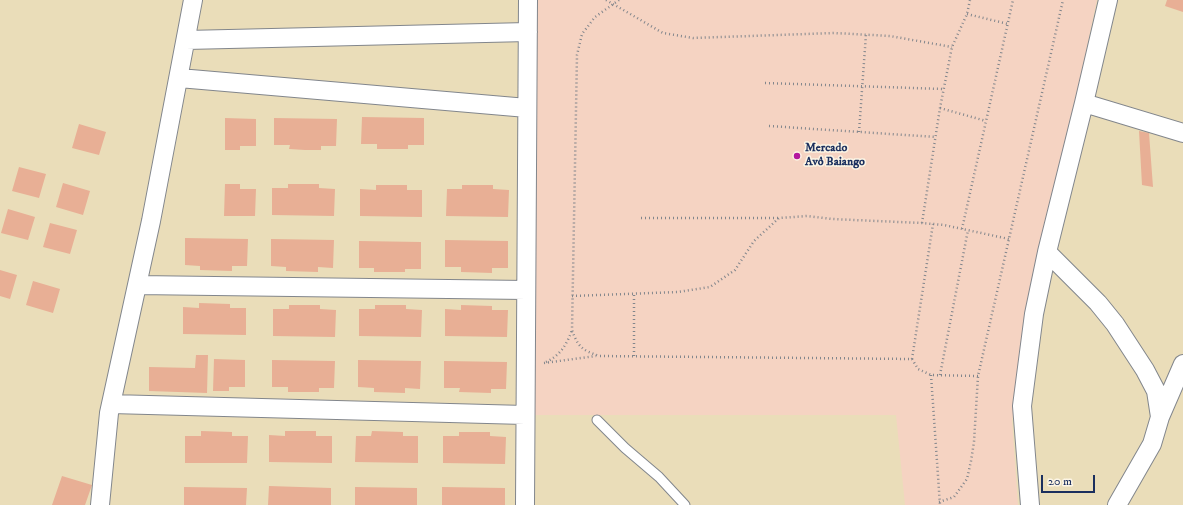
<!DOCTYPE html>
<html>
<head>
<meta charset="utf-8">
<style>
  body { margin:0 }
  #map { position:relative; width:1183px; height:505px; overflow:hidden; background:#eaddb9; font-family:"IM FELL DW Pica",serif }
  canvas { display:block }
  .scale { position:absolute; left:1041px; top:475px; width:54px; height:18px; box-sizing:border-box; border:2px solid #1b2f5e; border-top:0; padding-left:5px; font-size:12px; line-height:14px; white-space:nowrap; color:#1b2f5e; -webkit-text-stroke:3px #fcf5e5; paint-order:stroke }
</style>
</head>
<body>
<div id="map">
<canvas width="1183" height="505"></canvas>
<div class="scale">20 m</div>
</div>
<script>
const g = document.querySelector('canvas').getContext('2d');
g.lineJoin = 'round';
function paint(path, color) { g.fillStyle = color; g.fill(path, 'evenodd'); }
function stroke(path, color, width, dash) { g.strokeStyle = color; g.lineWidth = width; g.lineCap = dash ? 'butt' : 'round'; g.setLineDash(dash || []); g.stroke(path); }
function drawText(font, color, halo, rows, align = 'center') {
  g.font = font + ' "IM FELL DW Pica",serif'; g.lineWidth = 3; g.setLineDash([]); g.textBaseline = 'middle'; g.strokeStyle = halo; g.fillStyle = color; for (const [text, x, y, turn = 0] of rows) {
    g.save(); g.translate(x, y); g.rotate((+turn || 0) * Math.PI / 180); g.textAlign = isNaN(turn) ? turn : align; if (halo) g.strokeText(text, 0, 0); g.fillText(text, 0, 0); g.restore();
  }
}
const built = new Path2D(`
  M 531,0 L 1097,0 L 1030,313 L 1012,421 L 1018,505 L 905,505 L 896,415 L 531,415 Z`);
const building = new Path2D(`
  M 1167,0 L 1183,0 L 1183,12 L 1165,6 Z
  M 362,117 L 424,118 L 424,145 L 408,145 L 408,149 L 377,149 L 377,144 L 361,144 Z
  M 225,118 L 256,119 L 256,146 L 240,146 L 240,150 L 225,150 Z
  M 274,118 L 337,119 L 336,146 L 321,146 L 321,150 L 305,150 L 289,149 L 290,145 L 274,145 Z
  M 79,124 L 106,132 L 99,155 L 72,148 Z
  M 1139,131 L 1149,133 L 1153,187 L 1142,185 Z
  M 19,167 L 46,174 L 39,198 L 12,191 Z
  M 63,183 L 90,191 L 83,215 L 56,207 Z
  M 225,184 L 240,184 L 240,189 L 256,189 L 255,216 L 224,216 Z
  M 288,184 L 319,184 L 319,188 L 335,189 L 334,216 L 272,215 L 272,188 L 288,188 Z
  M 376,185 L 407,185 L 407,190 L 422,190 L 422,217 L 360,216 L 360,189 L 376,190 Z
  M 462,185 L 493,185 L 493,189 L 509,190 L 508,217 L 446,216 L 447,189 L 462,189 Z
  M 8,209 L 35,217 L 28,240 L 1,233 Z
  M 50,223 L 77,230 L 70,254 L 43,247 Z
  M 185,238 L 248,239 L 247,266 L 232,266 L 232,271 L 200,270 L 200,266 L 185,265 Z
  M 271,239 L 334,240 L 333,268 L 318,267 L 318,272 L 286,271 L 286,267 L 271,266 Z
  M 445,240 L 508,241 L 508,268 L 492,268 L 492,273 L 461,272 L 461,267 L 445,267 Z
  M 359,241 L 421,242 L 421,269 L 405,269 L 405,272 L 374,272 L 374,268 L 359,268 Z
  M 0,270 L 17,275 L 10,299 L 0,296 Z
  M 33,281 L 60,289 L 53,313 L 26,305 Z
  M 199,303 L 230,304 L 230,308 L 246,308 L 246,335 L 183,334 L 183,307 L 199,308 Z
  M 289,305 L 320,305 L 320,309 L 336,310 L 335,337 L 273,336 L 273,309 L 289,309 Z
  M 375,305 L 406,305 L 406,309 L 422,310 L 421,337 L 359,336 L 359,309 L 375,309 Z
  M 461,305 L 492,306 L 492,310 L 508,310 L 507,337 L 445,336 L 445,309 L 461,310 Z
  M 196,355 L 208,355 L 207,393 L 149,391 L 149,367 L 195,368 Z
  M 214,359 L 245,360 L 245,387 L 229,387 L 229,391 L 213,391 Z
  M 272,360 L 335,361 L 334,388 L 319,388 L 319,392 L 288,392 L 288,387 L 272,387 Z
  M 358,360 L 421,361 L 420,389 L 405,388 L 405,393 L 374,392 L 374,388 L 358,387 Z
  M 444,361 L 507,362 L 506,389 L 491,389 L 491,393 L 459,392 L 460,388 L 444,388 Z
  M 201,431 L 232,432 L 232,436 L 248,436 L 247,463 L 185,463 L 185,436 L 201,436 Z
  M 285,431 L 316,431 L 316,436 L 332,436 L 332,463 L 269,462 L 269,435 L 285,436 Z
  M 372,431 L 403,432 L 403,436 L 418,436 L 418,463 L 355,462 L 356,436 L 371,436 Z
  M 459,432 L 490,432 L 490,436 L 506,437 L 505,464 L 443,463 L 443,436 L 459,436 Z
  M 62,476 L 92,485 L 85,505 L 52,505 Z
  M 269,486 L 331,488 L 331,505 L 268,505 Z
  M 184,487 L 247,488 L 246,505 L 184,505 Z
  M 355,487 L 417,488 L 417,505 L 355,505 Z
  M 442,487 L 505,488 L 505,505 L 442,505 Z`);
const path = new Path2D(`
  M 606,0 L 663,33 L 693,38 L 834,33 L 890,36 L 952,47
  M 619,0 L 595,17 L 582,34 L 577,55 L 572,330 C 578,347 582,350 599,356 L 912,359 L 933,224
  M 967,14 L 1008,24
  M 765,83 L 943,89
  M 940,108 L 986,121
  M 769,126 L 936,137
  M 859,132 L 866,34
  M 641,218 L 779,218
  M 922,223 L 940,108 L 952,47 L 967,14 L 970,0
  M 962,229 L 1013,0
  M 572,296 L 678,292 L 710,287 L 735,270 L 754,241 L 779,218 L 807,216 L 832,219 L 922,223 L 944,225 L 1009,239
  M 634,356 L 634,294
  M 912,359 L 918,369 L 931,375 L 978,376
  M 546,362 C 560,356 567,344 572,330
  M 544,363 L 596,356
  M 931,375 L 940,505
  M 940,375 L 968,230
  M 939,502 L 954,497 L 967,479 L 971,461 L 974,442 L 978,376 L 1063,0`);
const lane = new Path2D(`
  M 597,420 L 625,448 L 659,477 L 685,505`);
const street = new Path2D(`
  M 186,40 L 528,32
  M 179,78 L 527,108
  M 1084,103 L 1183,133
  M 1047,252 L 1098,303 L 1115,324 L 1145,370 L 1156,391 L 1160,417
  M 137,285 L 526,290
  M 111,404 L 525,415
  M 100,505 L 109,413 L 151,221 L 193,0
  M 525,505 L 528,0
  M 1030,505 L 1022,406 L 1034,314 L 1047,252 L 1084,103 L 1108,0
  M 1117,505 L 1152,444 L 1160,417 L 1183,364`);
const markers = [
  [797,156,4,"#b5179e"]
];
const poiNames = [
  ["Mercado",805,149],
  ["Avô Baiango",805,163]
];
paint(built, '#f5d3c2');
paint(building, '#e8af95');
stroke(lane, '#82868c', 11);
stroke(street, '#82868c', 20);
stroke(path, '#82868c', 2.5, [1, 3]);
stroke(lane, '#fff', 9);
stroke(street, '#fff', 18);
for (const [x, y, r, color] of markers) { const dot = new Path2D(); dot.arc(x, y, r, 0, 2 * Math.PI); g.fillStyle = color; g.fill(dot); stroke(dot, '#fcf5e5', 1.5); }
drawText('bold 12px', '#1b2f5e', '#fcf5e5', poiNames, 'left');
</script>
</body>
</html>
